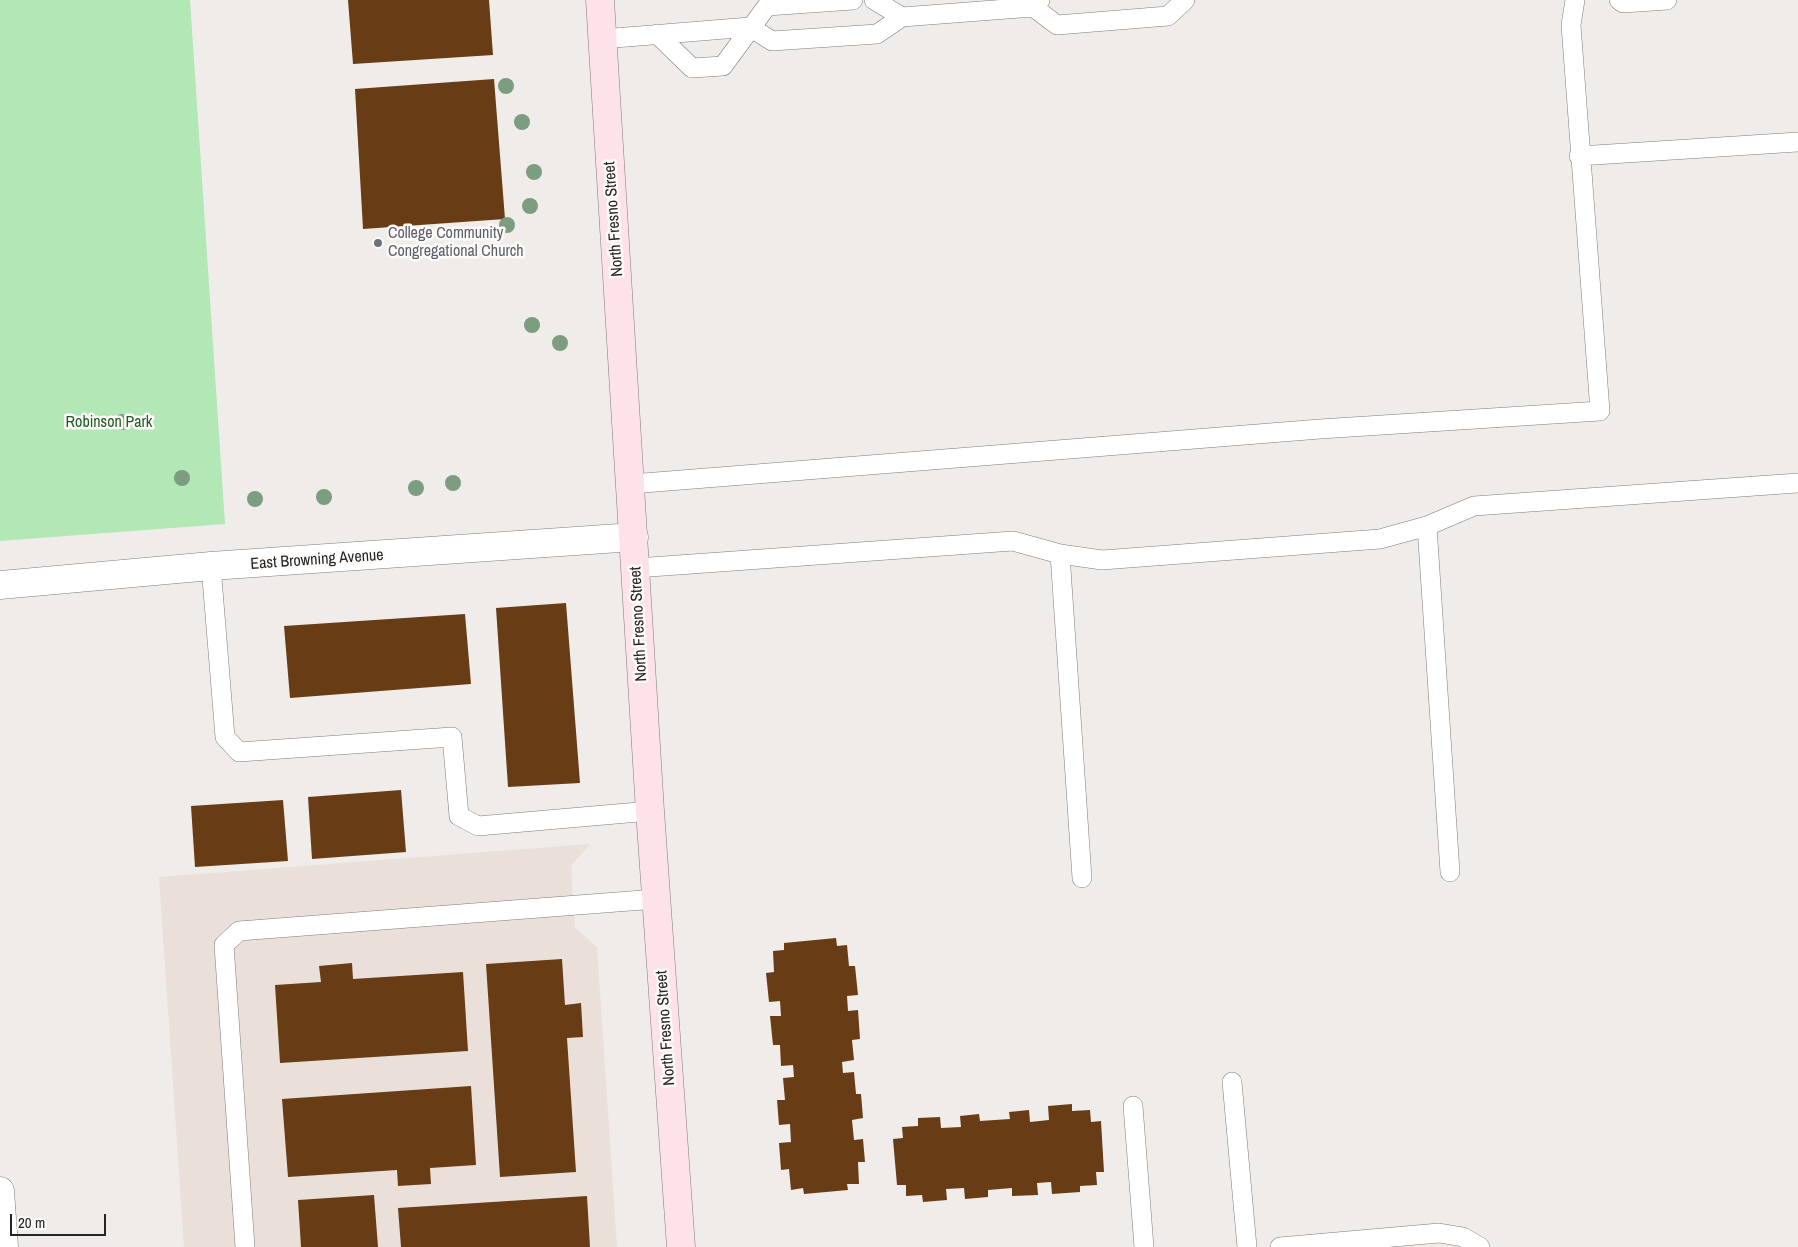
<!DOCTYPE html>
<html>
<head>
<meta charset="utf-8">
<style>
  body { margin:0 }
  #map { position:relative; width:1798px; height:1247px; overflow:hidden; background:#f0ecea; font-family:"Archivo Narrow",sans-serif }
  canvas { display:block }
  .scale { position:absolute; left:10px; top:1214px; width:96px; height:22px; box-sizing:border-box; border:2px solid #262524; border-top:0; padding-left:6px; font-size:15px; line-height:18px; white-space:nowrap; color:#262524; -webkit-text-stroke:4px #fdfaf7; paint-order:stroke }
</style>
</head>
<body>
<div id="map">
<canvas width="1798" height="1247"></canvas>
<div class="scale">20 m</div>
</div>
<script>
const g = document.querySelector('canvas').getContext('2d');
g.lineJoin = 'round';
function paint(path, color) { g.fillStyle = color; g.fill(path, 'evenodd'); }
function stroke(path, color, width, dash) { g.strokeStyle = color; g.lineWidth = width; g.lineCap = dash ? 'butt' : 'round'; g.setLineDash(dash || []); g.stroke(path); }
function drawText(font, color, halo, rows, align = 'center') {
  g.font = font + ' "Archivo Narrow",sans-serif'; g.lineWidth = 5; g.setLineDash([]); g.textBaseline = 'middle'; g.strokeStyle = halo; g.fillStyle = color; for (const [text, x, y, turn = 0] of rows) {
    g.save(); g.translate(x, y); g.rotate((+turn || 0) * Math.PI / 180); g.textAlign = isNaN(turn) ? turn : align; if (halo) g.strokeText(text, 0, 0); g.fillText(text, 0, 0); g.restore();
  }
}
const built = new Path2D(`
  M 590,844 L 571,866 L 575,928 L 597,947 L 617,1247 L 184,1247 L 159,877 Z`);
const green = new Path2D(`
  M 0,0 L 190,0 L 225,524 L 0,541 Z`);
const building = new Path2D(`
  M 348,0 L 489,0 L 493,55 L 353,64 Z
  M 494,79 L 505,219 L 363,229 L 355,89 Z
  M 566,603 L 580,783 L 508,787 L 496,608 Z
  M 465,614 L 471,684 L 290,698 L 284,626 Z
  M 401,790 L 406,852 L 312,859 L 308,797 Z
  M 283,800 L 288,861 L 195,867 L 191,806 Z
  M 836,938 L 837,946 L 847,945 L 849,966 L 855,966 L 858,995 L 847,996 L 848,1011 L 858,1010 L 860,1039 L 852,1040 L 854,1060 L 842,1062 L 843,1073 L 854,1072 L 856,1094 L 861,1094 L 863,1118 L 852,1120 L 854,1140 L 863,1139 L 865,1162 L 858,1162 L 859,1184 L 847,1184 L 848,1190 L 804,1194 L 803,1188 L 791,1190 L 789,1169 L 781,1170 L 779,1143 L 791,1142 L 790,1124 L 779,1125 L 777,1100 L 785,1100 L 783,1078 L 794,1077 L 793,1065 L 781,1066 L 780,1045 L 773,1045 L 770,1016 L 781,1016 L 780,1001 L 769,1002 L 766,973 L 774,972 L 773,951 L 784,950 L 784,943 Z
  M 562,959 L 565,1005 L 581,1003 L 583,1037 L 567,1038 L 576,1172 L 500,1177 L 486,964 Z
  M 352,963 L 353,979 L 463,972 L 468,1051 L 280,1063 L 275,985 L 321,982 L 319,966 Z
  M 471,1086 L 476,1165 L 430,1168 L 431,1184 L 398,1186 L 397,1170 L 288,1177 L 282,1099 Z
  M 1072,1104 L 1072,1111 L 1090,1110 L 1091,1122 L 1101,1121 L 1104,1172 L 1096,1172 L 1097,1185 L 1080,1186 L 1080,1192 L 1052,1194 L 1051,1182 L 1037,1183 L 1038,1195 L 1012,1196 L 1012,1188 L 988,1190 L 988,1197 L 965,1199 L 964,1188 L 946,1189 L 947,1200 L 923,1202 L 922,1195 L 906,1196 L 906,1185 L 897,1185 L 893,1139 L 903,1138 L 902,1127 L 918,1126 L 918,1118 L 940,1117 L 941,1128 L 961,1127 L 960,1116 L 979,1114 L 980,1121 L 1010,1119 L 1009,1112 L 1029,1110 L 1030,1122 L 1049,1120 L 1048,1106 Z
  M 374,1195 L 378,1247 L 301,1247 L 298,1200 Z
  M 587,1196 L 590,1247 L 401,1247 L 398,1208 Z`);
const service = new Path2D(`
  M 874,0 L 902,17
  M 1619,0 L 1623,3 L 1667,0
  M 1033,7 L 1057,25 L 1168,16 L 1185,0
  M 657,34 L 692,68 L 723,66 L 767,6 L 853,0
  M 602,39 L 750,27 L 772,41 L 877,34 L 902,17 L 1033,7 L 1040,0
  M 1579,156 L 1798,142
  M 631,484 L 1320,429 L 1600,411 L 1571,25 L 1575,0
  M 1427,526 L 1450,872
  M 1060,554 L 1082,878
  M 211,566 L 225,737 L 239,752 L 452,737 L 459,816 L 478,826 L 650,811
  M 636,568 L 1013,541 L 1060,554 L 1102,560 L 1380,539 L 1427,526 L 1474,506 L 1798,483
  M 1232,1082 L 1247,1247
  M 1133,1106 L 1144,1247
  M 245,1247 L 224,945 L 239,931 L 656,899
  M 1280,1247 L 1439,1233 L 1463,1237 L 1480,1247`);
const minor = new Path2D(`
  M 0,585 L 211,566 L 634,537
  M 0,1191 L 4,1247`);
const secondary = new Path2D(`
  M 600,0 L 650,811 L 681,1247`);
const trees = [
  [506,86],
  [522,122],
  [534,172],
  [530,206],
  [507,225],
  [532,325],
  [560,343],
  [122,422],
  [182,478],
  [453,483],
  [416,488],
  [324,497],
  [255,499]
];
const markers = [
  [378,243,5,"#6b7280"]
];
const streetNames = [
  ["North Fresno Street",614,219,-94],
  ["East Browning Avenue",317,560,-4],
  ["North Fresno Street",639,624,-93],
  ["North Fresno Street",666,1028,-94]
];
const worshipNames = [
  ["College Community",388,234],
  ["Congregational Church",388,252]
];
const parkNames = [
  ["Robinson Park",109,423]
];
paint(built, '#eae0d9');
paint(green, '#b1e8b6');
paint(building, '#683d15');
stroke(service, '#7f7c7a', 20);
stroke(minor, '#7f7c7a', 29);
stroke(secondary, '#7f7c7a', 29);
stroke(service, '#fff', 19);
stroke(minor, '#fff', 28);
stroke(secondary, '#fde3e9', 28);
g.fillStyle = '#7c9d80';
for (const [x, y] of trees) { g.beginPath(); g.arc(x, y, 8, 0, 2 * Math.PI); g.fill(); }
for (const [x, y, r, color] of markers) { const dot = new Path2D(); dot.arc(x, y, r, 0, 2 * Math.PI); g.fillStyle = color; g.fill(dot); stroke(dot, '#fdfaf7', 2); }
drawText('16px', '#262524', '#fdfaf7', streetNames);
drawText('16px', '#5b616d', '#fdfaf7', worshipNames, 'left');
drawText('16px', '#1d5d2a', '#fdfaf7', parkNames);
</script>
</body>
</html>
